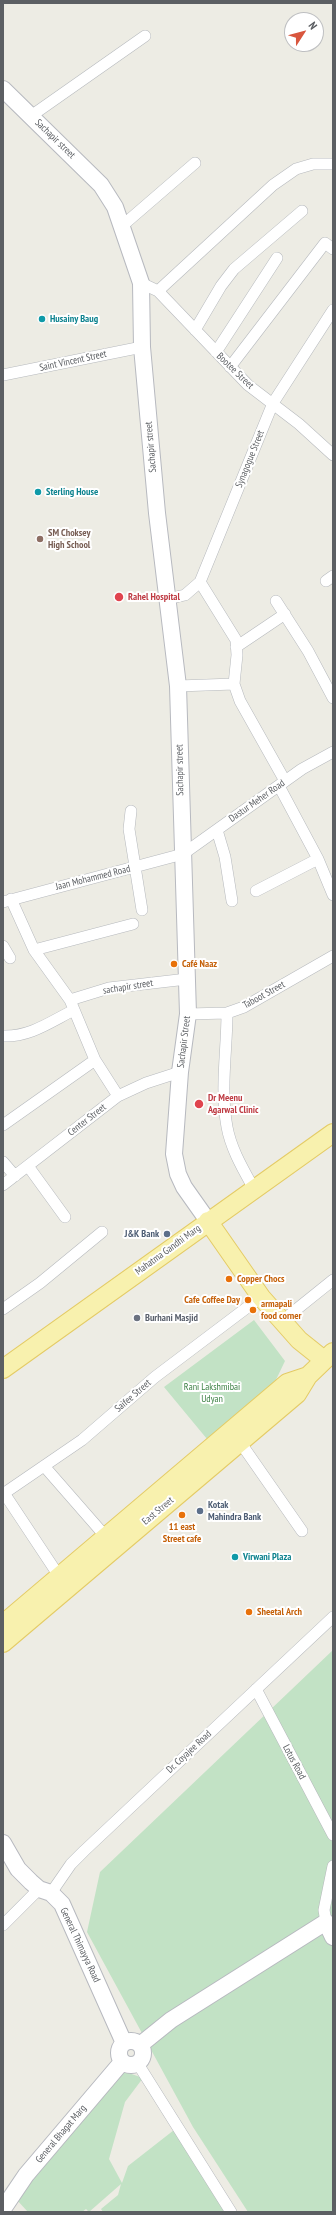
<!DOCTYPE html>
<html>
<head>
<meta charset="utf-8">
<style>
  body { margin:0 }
  #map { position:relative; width:336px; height:2215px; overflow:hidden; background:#edece4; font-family:"PT Sans Narrow",sans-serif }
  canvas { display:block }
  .frame { position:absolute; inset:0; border:4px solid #5c5f63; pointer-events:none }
  .north { position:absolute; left:284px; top:12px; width:40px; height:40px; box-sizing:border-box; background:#fff; border:1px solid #bebfc1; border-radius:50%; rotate:54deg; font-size:11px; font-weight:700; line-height:16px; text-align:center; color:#5c5f63 }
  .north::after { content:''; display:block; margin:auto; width:14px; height:18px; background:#d9563e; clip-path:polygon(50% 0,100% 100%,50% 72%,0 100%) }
</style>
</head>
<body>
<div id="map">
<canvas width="336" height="2215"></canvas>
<div class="frame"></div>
<div class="north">N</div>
</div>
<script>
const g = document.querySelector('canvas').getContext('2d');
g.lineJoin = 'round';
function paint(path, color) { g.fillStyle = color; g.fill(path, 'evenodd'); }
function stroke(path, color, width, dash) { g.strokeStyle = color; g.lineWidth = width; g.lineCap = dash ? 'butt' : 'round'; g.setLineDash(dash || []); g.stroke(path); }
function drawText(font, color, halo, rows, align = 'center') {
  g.font = font + ' "PT Sans Narrow",sans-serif'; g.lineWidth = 4; g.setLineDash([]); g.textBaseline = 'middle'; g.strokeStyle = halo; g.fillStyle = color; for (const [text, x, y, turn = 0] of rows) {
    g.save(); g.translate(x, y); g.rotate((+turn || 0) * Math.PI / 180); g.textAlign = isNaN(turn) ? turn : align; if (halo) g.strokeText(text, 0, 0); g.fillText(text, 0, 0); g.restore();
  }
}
const green = new Path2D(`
  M 254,1320 L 285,1361 L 273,1386 L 207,1439 L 164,1387 Z
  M 333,1650 L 333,2212 L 248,2212 L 193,2127 L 87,1932 L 100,1872 Z
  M 123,2071 L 143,2078 L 125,2102 L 109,2159 L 122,2183 L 128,2166 L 174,2130 L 227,2212 L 103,2212 L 101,2209 L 118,2195 L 121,2184 L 89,2212 L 86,2209 L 82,2212 L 28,2212 L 16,2199 L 62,2140 Z`);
const street = new Path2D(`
  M 31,116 L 145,36
  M 122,226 L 195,163
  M 141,283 L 158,291 L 248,385 L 299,424 L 333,455
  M 158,291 L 273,185 L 296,169 L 313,164 L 333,164
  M 195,330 L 221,286 L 234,269 L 302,211
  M 216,352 L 277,258
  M 230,367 L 325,243 L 333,249
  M 3,375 L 142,347
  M 326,581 L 333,576
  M 200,582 L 236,640 L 237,655 L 234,684 L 240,701 L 285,781
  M 167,599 L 185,595 L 200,582 L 273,403 L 333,310
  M 276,601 L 308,651 L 333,698
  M 236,647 L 285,614
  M 178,686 L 234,684
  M 279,786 L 318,859 L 333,895
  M 131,811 L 129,829 L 142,910
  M 217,830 L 225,857 L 232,901
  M 256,891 L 318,859
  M 11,899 L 34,950 L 70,1000 L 95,1060 L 118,1096
  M 3,902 L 183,854 L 302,769 L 333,752
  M 3,946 L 10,958
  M 34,950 L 133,924
  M 70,1000 L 109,988 L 187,979
  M 227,1013 C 227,1050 220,1089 227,1127 C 231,1149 243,1169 254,1189
  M 188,1014 L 227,1013 L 244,1007 L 333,956
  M 3,1036 C 30,1037 50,1022 74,1010
  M 3,1125 L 95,1060
  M 3,1162 L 15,1176
  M 28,1166 L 65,1217
  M 3,1185 L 118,1096 L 146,1083 L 180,1072
  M 3,1309 L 40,1283 L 102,1232
  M 282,1321 L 333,1280
  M 240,1442 L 302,1531
  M 44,1466 L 106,1537
  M 4,1493 L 59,1576
  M 3,1494 L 82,1440 L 155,1377 L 261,1297
  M 256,1689 L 333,1835
  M 51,1893 L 71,1864 L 84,1851 L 333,1617
  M 326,1922 L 324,1910 L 333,1866
  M 3,1925 L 39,1889
  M 138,2064 L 231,2212`);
const secondary = new Path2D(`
  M 3,89 L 101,185 L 115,207 L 141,283 L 142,347 L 157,513 L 178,686 L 188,1014 L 180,1072 L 174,1154 L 178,1174 L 184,1187 L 208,1221
  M 3,1843 L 18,1869 L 31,1882 L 39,1889 L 51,1893 L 62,1904 L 124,2043
  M119 2053a12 12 0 1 1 24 0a12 12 0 1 1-24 0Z
  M 140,2045 L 171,2020 L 326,1922 L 333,1937
  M 3,2209 L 26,2175 L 122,2062`);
const primary = new Path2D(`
  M 208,1221 L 261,1297 L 299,1340 L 324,1360
  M 3,1369 L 333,1133
  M 3,1624 L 287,1383 L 308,1376
  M 3,1643 L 297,1394 L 308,1376 L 333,1352`);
const markers = [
  [42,319,4,"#0f9aa8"],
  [38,492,4,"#0f9aa8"],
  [40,539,4,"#8d6e63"],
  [119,597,5,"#e0444e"],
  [174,964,4,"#e8710a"],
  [199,1104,5,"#e0444e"],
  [167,1234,4,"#5c6f8a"],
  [229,1279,4,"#e8710a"],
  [248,1300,4,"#e8710a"],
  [253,1310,4,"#e8710a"],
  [137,1318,4,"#6b7280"],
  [200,1511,4,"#5c6f8a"],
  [182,1515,4,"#e8710a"],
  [235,1557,4,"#0f9aa8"],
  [249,1612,4,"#e8710a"]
];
const streetNames = [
  ["Sachapir street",55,139,44],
  ["Saint Vincent Street",73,361,-12],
  ["Bootee Street",235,371,44],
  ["Sachapir street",151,447,-95],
  ["Synagogue Street",250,459,-68],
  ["Sachapir street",180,770,-91],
  ["Dastur Meher Road",257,801,-35],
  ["Jaan Mohammed Road",93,878,-14],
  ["sachapir street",128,987,-9],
  ["Taboot Street",264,995,-29],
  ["Sachapir Street",184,1042,-83],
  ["Center Street",87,1120,-38],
  ["Mahatma Gandhi Marg",168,1250,-36],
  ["Saifee Street",133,1396,-41],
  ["East Street",158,1511,-40],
  ["Dr. Coyajee Road",189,1752,-43],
  ["Lotus Road",294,1762,62],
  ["General Thimayya Road",80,1945,65],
  ["General Bhagat Marg",61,2134,-50]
];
const cultureNames = [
  ["Husainy Baug",50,319],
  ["Sterling House",46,492],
  ["Virwani Plaza",243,1557]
];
const educationNames = [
  ["SM Choksey",48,533],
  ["High School",48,545]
];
const healthNames = [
  ["Rahel Hospital",128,597],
  ["Dr Meenu",208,1098],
  ["Agarwal Clinic",208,1110]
];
const foodNames = [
  ["Café Naaz",182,964],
  ["Copper Chocs",237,1279],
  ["Cafe Coffee Day",240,1300,"right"],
  ["armapali",261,1304],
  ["food corner",261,1316],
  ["11 east",182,1527,"center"],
  ["Street cafe",182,1539,"center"],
  ["Sheetal Arch",257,1612]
];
const serviceNames = [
  ["J&K Bank",159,1234],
  ["Kotak",208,1505,"left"],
  ["Mahindra Bank",208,1517,"left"]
];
const worshipNames = [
  ["Burhani Masjid",145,1318]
];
const parkNames = [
  ["Rani Lakshmibai",212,1387],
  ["Udyan",212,1399]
];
paint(green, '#c2e2c5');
stroke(street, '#b6b9bd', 12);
stroke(secondary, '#b7b9bf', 18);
stroke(primary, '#e4cb65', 20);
stroke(street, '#fff', 11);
stroke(secondary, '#fff', 16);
stroke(primary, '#f8f1ae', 18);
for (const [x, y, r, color] of markers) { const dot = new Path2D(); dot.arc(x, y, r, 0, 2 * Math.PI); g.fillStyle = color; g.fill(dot); stroke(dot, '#fff', 1.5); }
drawText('10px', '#5c5f63', '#fff', streetNames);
drawText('bold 10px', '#0d838f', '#fff', cultureNames, 'left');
drawText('bold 10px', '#785e54', '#fff', educationNames, 'left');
drawText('bold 10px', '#be3a42', '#fff', healthNames, 'left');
drawText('bold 10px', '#c56008', '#fff', foodNames, 'left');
drawText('bold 10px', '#4e5e75', '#fff', serviceNames, 'right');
drawText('bold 10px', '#5b616d', '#fff', worshipNames, 'left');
drawText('10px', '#3d8145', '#fff', parkNames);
</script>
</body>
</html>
